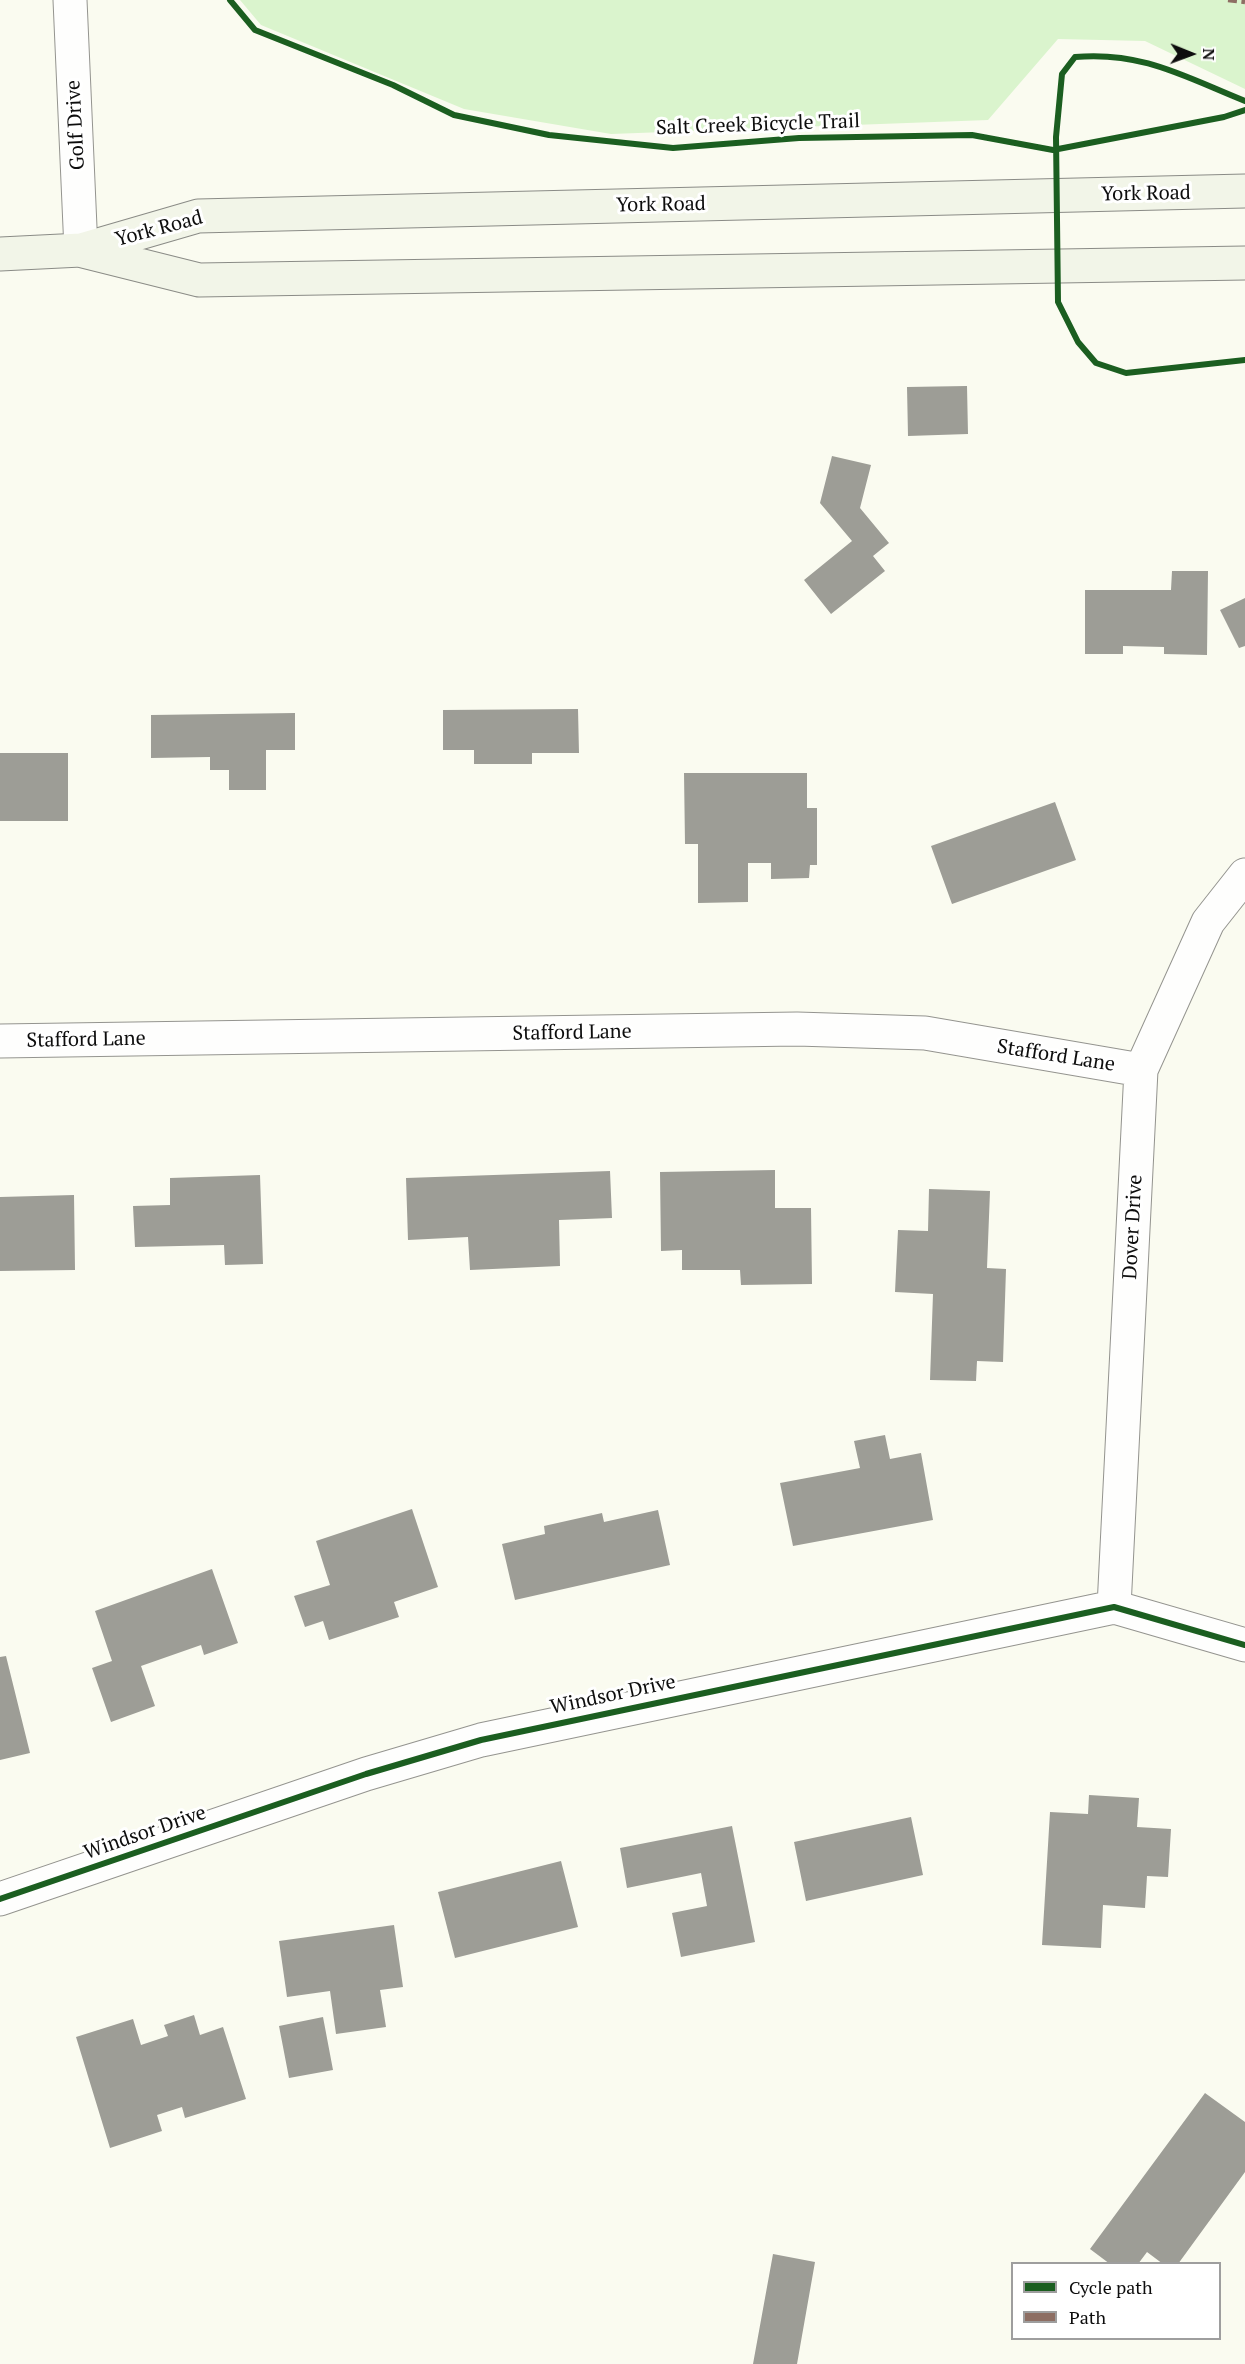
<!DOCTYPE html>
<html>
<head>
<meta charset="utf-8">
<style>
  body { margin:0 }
  #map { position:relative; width:1245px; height:2364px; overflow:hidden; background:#fafbf0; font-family:"PT Serif",serif }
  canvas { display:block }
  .legend { position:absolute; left:1011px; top:2262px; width:210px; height:78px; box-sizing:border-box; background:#fff; border:2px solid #9e9e9e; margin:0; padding:8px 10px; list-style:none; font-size:18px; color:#0d0d0d }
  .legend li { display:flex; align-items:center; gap:12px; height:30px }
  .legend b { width:30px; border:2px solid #9e9e9e }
  .north { position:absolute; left:1161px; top:24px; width:60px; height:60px; -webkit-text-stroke:4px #fff; paint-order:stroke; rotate:91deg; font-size:16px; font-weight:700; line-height:24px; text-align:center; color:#0d0d0d }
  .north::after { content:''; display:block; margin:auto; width:21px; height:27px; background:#0d0d0d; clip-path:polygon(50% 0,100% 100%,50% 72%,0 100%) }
</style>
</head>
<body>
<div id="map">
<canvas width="1245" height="2364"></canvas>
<ul class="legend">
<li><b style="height:8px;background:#1b5e20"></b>Cycle path</li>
<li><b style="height:8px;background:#8d6e63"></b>Path</li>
</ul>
<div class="north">N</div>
</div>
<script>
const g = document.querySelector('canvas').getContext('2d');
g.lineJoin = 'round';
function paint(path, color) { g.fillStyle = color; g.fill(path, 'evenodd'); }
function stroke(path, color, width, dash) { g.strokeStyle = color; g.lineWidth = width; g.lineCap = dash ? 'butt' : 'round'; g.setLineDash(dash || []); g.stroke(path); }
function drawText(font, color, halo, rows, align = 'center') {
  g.font = font + ' "PT Serif",serif'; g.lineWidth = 6; g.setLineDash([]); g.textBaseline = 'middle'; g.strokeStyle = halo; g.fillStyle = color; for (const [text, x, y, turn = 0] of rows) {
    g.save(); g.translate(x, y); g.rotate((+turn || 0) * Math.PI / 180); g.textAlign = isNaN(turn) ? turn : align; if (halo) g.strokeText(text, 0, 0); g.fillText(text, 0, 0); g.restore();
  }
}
const green = new Path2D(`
  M 240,0 L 1245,0 L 1245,89 L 1145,41 L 1058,39 L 988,120 L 611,134 L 464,109 L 261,25 Z`);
const building = new Path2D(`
  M 967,386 L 968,434 L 908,436 L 907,387 Z
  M 832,456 L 871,465 L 860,508 L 889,543 L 873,556 L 885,571 L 831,614 L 804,580 L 852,541 L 820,503 Z
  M 1172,571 L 1208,571 L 1207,655 L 1164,654 L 1164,647 L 1123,646 L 1123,654 L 1085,654 L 1085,590 L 1171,590 Z
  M 1245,598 L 1245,646 L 1239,648 L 1220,610 Z
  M 578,709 L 579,753 L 532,753 L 532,764 L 474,764 L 474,750 L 443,750 L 443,710 Z
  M 295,713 L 295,750 L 266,750 L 266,790 L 229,790 L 229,770 L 210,770 L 210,757 L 151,758 L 151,715 Z
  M 0,753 L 68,753 L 68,821 L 0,821 Z
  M 684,773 L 807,773 L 807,808 L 817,808 L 817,865 L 810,865 L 809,878 L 771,879 L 771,863 L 748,863 L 748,902 L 698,903 L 698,844 L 685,844 Z
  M 1055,802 L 1076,860 L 952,904 L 931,846 Z
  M 775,1170 L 775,1208 L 811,1208 L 812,1284 L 741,1285 L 740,1270 L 682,1270 L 682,1250 L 661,1251 L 660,1172 Z
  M 610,1171 L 612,1218 L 559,1220 L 560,1266 L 470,1270 L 468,1237 L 408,1240 L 406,1178 Z
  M 260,1175 L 263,1264 L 225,1265 L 224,1245 L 135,1247 L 133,1206 L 170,1205 L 170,1178 Z
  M 929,1189 L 990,1191 L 987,1268 L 1006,1269 L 1003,1362 L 977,1361 L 976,1381 L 930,1380 L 933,1294 L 895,1292 L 898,1230 L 928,1231 Z
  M 74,1195 L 75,1270 L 0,1271 L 0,1197 Z
  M 885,1435 L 890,1459 L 921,1453 L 933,1520 L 793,1546 L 780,1483 L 860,1468 L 854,1441 Z
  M 412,1509 L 438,1587 L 394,1602 L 399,1617 L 329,1640 L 323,1621 L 305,1627 L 294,1596 L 330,1585 L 316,1541 Z
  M 658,1510 L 670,1565 L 515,1600 L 502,1544 L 545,1534 L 544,1526 L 602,1513 L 604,1522 Z
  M 212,1569 L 238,1643 L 204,1655 L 201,1645 L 141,1666 L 155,1706 L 111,1722 L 92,1668 L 112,1661 L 95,1611 Z
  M 6,1656 L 30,1753 L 0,1760 L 0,1657 Z
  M 1089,1795 L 1139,1798 L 1137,1827 L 1171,1829 L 1168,1877 L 1147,1876 L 1145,1908 L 1103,1905 L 1101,1948 L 1042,1945 L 1050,1812 L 1088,1814 Z
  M 911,1817 L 923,1875 L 806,1901 L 794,1842 Z
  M 732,1826 L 755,1942 L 681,1957 L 672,1913 L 707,1906 L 701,1873 L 627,1888 L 620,1848 Z
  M 561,1861 L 578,1927 L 455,1958 L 438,1892 Z
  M 394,1925 L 403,1987 L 380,1990 L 386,2027 L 336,2034 L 330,1991 L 287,1997 L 279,1941 Z
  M 194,2015 L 200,2035 L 223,2027 L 246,2099 L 185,2118 L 182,2107 L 157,2115 L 162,2131 L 110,2148 L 76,2037 L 133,2019 L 141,2045 L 168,2036 L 164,2025 Z
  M 323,2017 L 333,2070 L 289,2078 L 279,2026 Z
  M 1205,2093 L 1245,2122 L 1245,2172 L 1178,2264 L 1163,2264 L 1147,2252 L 1138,2264 L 1110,2264 L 1090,2249 Z
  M 773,2254 L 815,2262 L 797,2364 L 753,2364 Z`);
const minor = new Path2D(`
  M 70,0 L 81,250
  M 0,1041 L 797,1029 L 925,1033 L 1141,1070
  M 1114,1607 L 1141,1070 L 1208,922 L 1245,875
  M 0,1899 L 366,1774 L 481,1740 L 1114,1607 L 1245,1645`);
const secondary = new Path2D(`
  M 83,251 L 199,280 L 1245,263
  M 0,254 L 81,250 L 198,216 L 1245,191`);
const quiet = new Path2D(`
  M 1228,0 L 1245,2`);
const cycleway = new Path2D(`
  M 230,0 L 255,30 L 393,85 L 454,115 L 549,135 L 673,148 L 799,138 L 972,135 L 1053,150 L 1224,117 L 1245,110
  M 1245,101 C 1185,77 1142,51 1075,57 L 1062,74 L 1056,137 L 1058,302 L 1078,342 L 1096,363 L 1126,373 L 1245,360
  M 0,1899 L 366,1774 L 481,1740 L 1114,1607 L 1245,1645`);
const streetNames = [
  ["Golf Drive",76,125,-93],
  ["Salt Creek Bicycle Trail",758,125,-2],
  ["York Road",1146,194,-1],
  ["York Road",661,205,-1],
  ["York Road",159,229,-15],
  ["Stafford Lane",572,1033,-1],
  ["Stafford Lane",86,1040,-1],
  ["Stafford Lane",1056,1056,9],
  ["Dover Drive",1133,1227,-87],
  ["Windsor Drive",613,1695,-12],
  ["Windsor Drive",145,1833,-19]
];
paint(green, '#daf4cd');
paint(building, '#9d9d96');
stroke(minor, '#94948f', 35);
stroke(secondary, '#8a8b86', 35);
stroke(minor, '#fefefd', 33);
stroke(secondary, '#f2f5e8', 33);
stroke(quiet, '#8d6e63', 4.5, [9, 4.5]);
stroke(cycleway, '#1b5e20', 6);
drawText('20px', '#0d0d0d', '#fff', streetNames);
</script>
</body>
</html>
